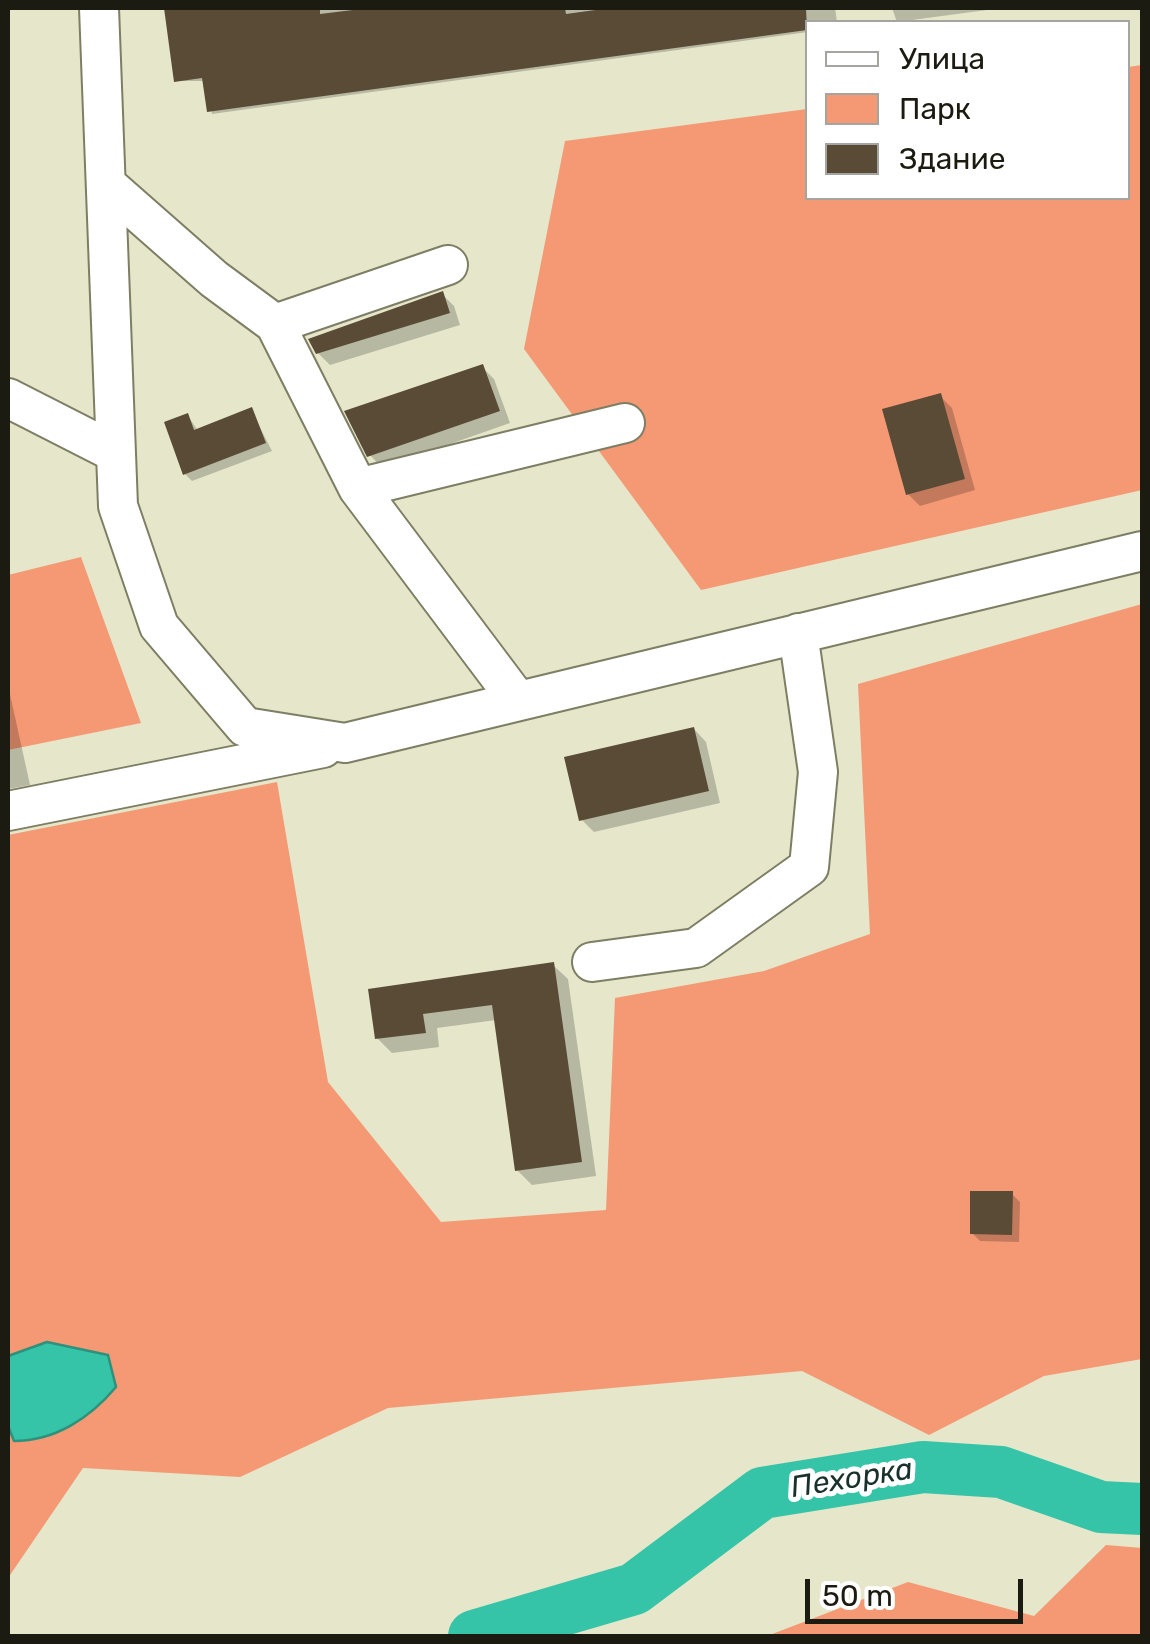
<!DOCTYPE html>
<html>
<head>
<meta charset="utf-8">
<style>
  body { margin:0 }
  #map { position:relative; width:1150px; height:1644px; overflow:hidden; background:#e5e6ca; font-family:Rubik,sans-serif }
  canvas { display:block }
  .frame { position:absolute; inset:0; border:10px solid #1b1b11; pointer-events:none }
  .legend { position:absolute; left:805px; top:20px; width:325px; height:180px; box-sizing:border-box; background:#fff; border:2px solid #a4a4a0; margin:0; padding:12px 18px; list-style:none; font-size:30px; color:#1b1b11 }
  .legend li { display:flex; align-items:center; gap:20px; height:50px }
  .legend b { width:50px; border:2px solid #a4a4a0 }
  .scale { position:absolute; left:805px; top:1579px; width:218px; height:45px; box-sizing:border-box; border:5px solid #1b1b11; border-top:0; padding-left:12px; font-size:30px; line-height:35px; white-space:nowrap; color:#1b1b11; -webkit-text-stroke:8px #fff; paint-order:stroke }
</style>
</head>
<body>
<div id="map">
<canvas width="1150" height="1644"></canvas>
<div class="frame"></div>
<ul class="legend">
<li><b style="height:12px;background:#fff"></b>Улица</li>
<li><b style="height:28px;background:#f49974"></b>Парк</li>
<li><b style="height:28px;background:#594b36"></b>Здание</li>
</ul>
<div class="scale">50 m</div>
</div>
<script>
const g = document.querySelector('canvas').getContext('2d');
g.lineJoin = 'round';
function paint(path, color) { g.fillStyle = color; g.fill(path, 'evenodd'); }
function stroke(path, color, width, dash) { g.strokeStyle = color; g.lineWidth = width; g.lineCap = dash ? 'butt' : 'round'; g.setLineDash(dash || []); g.stroke(path); }
function drawText(font, color, halo, rows, align = 'center') {
  g.font = font + ' Rubik,sans-serif'; g.lineWidth = 10; g.setLineDash([]); g.textBaseline = 'middle'; g.strokeStyle = halo; g.fillStyle = color; for (const [text, x, y, turn = 0] of rows) {
    g.save(); g.translate(x, y); g.rotate((+turn || 0) * Math.PI / 180); g.textAlign = isNaN(turn) ? turn : align; if (halo) g.strokeText(text, 0, 0); g.fillText(text, 0, 0); g.restore();
  }
}
const green = new Path2D(`
  M 1142,65 L 1142,490 L 701,590 L 524,349 L 565,141 L 807,109 L 808,198 L 1128,198 L 1128,67 Z
  M 81,557 L 141,723 L 8,750 L 8,575 Z
  M 1142,604 L 1142,1359 L 1044,1376 L 929,1435 L 802,1371 L 388,1408 L 240,1477 L 83,1468 L 8,1578 L 8,835 L 277,782 L 328,1082 L 441,1222 L 606,1210 L 615,998 L 764,971 L 870,934 L 858,684 Z
  M 1106,1545 L 1142,1548 L 1142,1636 L 767,1636 L 908,1582 L 1034,1616 Z`);
const water = new Path2D(`
  M 47,1342 L 108,1355 L 116,1387 C 90,1418 55,1441 14,1441 L 8,1426 L 8,1356 Z`);
const shadow = new Path2D(`
  M 168,8 L 835,8 L 837,22 L 808,22 L 808,32 L 212,114 L 205,81 L 176,81 Z
  M 892,8 L 1002,8 L 897,22 Z
  M 442,294 L 454,306 L 460,325 L 330,365 L 318,353 Z
  M 482,367 L 494,379 L 510,423 L 382,468 L 370,455 Z
  M 940,396 L 952,408 L 975,490 L 920,506 L 908,494 Z
  M 251,410 L 272,451 L 192,481 L 185,474 L 188,416 L 198,431 Z
  M 8,685 L 30,785 L 8,789 Z
  M 694,729 L 706,742 L 720,803 L 594,832 L 582,820 Z
  M 553,965 L 568,979 L 596,1176 L 532,1185 L 517,1170 L 496,1020 L 437,1028 L 439,1047 L 392,1053 L 377,1038 L 371,991 Z
  M 1012,1194 L 1020,1202 L 1019,1242 L 980,1241 L 972,1233 Z`);
const river = new Path2D(`
  M 474,1636 L 634,1589 L 762,1493 L 923,1467 L 1001,1472 L 1101,1507 L 1142,1509`);
const building = new Path2D(`
  M 164,8 L 320,8 L 320,14 L 369,8 L 565,8 L 566,14 L 610,8 L 806,8 L 807,30 L 207,112 L 202,78 L 174,82 Z
  M 443,291 L 450,313 L 316,354 L 308,339 Z
  M 483,364 L 500,411 L 367,457 L 344,411 Z
  M 941,393 L 965,479 L 906,495 L 882,409 Z
  M 252,407 L 266,443 L 183,475 L 164,422 L 188,413 L 194,430 Z
  M 694,727 L 709,791 L 579,821 L 564,757 Z
  M 554,962 L 582,1162 L 515,1171 L 492,1005 L 423,1014 L 426,1033 L 375,1039 L 368,989 Z
  M 970,1191 L 1013,1191 L 1012,1235 L 970,1234 Z`);
const minor = new Path2D(`
  M 99,8 L 118,506 L 159,626 L 245,727 L 345,743 L 1142,551
  M 106,184 L 214,279 L 275,324 L 448,265
  M 275,324 L 358,488 L 518,701
  M 8,398 L 116,453
  M 358,488 L 625,423
  M 8,811 L 323,748
  M 592,962 L 696,948 L 809,867 L 818,772 L 798,633`);
const waterNames = [
  ["Пехорка",852,1479,-9]
];
paint(green, '#f49974');
paint(water, '#35c4a8');
stroke(water, '#2d917b', 2.5);
paint(shadow, '#0003');
stroke(river, '#35c4a8', 52);
paint(building, '#594b36');
stroke(minor, '#7d7e64', 42);
stroke(minor, '#fff', 38);
drawText('italic 30px', '#1a312b', '#fff', waterNames);
</script>
</body>
</html>
